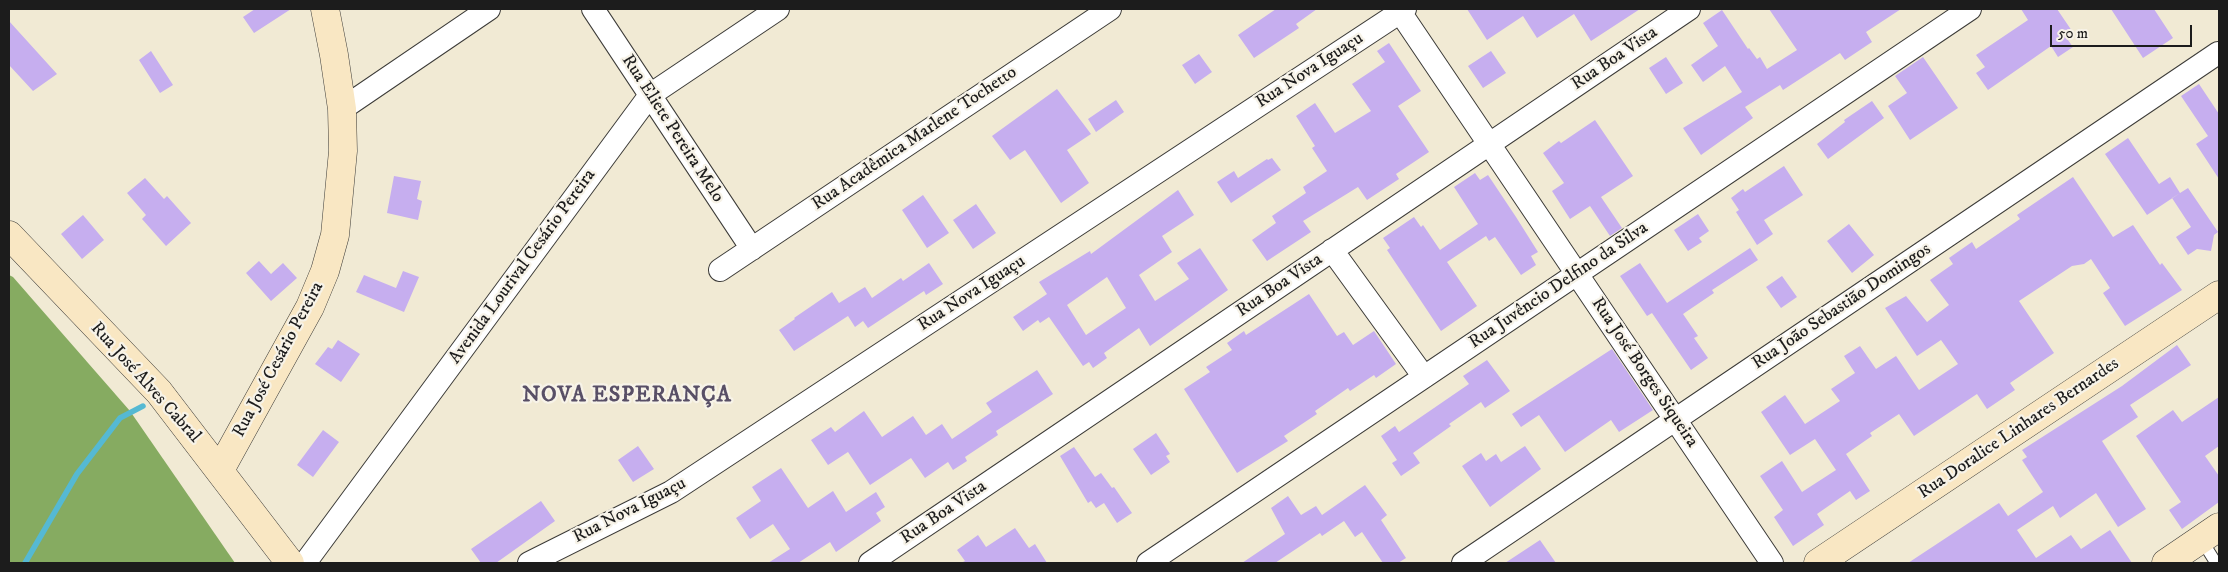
<!DOCTYPE html>
<html>
<head>
<meta charset="utf-8">
<style>
  body { margin:0 }
  #map { position:relative; width:2228px; height:572px; overflow:hidden; background:#f1ead4; font-family:"IM FELL DW Pica",serif }
  canvas { display:block }
  .frame { position:absolute; inset:0; border:10px solid #1c1c1c; pointer-events:none }
  .scale { position:absolute; left:2050px; top:25px; width:142px; height:22px; box-sizing:border-box; border:2px solid #1c1c1c; border-top:0; padding-left:6px; font-size:15px; line-height:18px; white-space:nowrap; color:#1c1c1c; -webkit-text-stroke:4px #f7f3e8; paint-order:stroke }
</style>
</head>
<body>
<div id="map">
<canvas width="2228" height="572"></canvas>
<div class="frame"></div>
<div class="scale">50 m</div>
</div>
<script>
const g = document.querySelector('canvas').getContext('2d');
g.lineJoin = 'round';
function paint(path, color) { g.fillStyle = color; g.fill(path, 'evenodd'); }
function stroke(path, color, width, dash) { g.strokeStyle = color; g.lineWidth = width; g.lineCap = dash ? 'butt' : 'round'; g.setLineDash(dash || []); g.stroke(path); }
function drawText(font, color, halo, rows, align = 'center') {
  g.font = font + ' "IM FELL DW Pica",serif'; g.lineWidth = 4.5; g.setLineDash([]); g.textBaseline = 'middle'; g.strokeStyle = halo; g.fillStyle = color; for (const [text, x, y, turn = 0] of rows) {
    g.save(); g.translate(x, y); g.rotate((+turn || 0) * Math.PI / 180); g.textAlign = isNaN(turn) ? turn : align; if (halo) g.strokeText(text, 0, 0); g.fillText(text, 0, 0); g.restore();
  }
}
const forest = new Path2D(`
  M 9,275 L 13,277 L 130,411 L 235,563 L 9,563 Z`);
const stream = new Path2D(`
  M 25,563 L 77,474 L 120,418 L 143,406`);
const building = new Path2D(`
  M 255,9 L 291,9 L 254,33 L 243,17 Z
  M 1276,9 L 1317,9 L 1296,24 L 1299,28 L 1254,58 L 1238,35 Z
  M 1467,9 L 1640,9 L 1591,41 L 1574,14 L 1537,38 L 1523,16 L 1487,40 Z
  M 1769,9 L 1901,9 L 1866,32 L 1872,42 L 1845,60 L 1840,53 L 1783,90 L 1780,85 L 1745,107 L 1753,118 L 1701,155 L 1683,128 L 1742,92 L 1725,66 L 1703,82 L 1691,65 L 1718,46 L 1703,23 L 1722,10 L 1748,49 L 1749,48 L 1757,59 L 1760,57 L 1767,69 L 1797,50 Z
  M 2021,9 L 2057,9 L 2072,31 L 2065,36 L 2073,47 L 2058,57 L 2051,46 L 1988,90 L 1976,73 L 1985,67 L 1976,55 L 2028,20 Z
  M 2111,9 L 2154,9 L 2173,38 L 2143,58 Z
  M 9,21 L 57,74 L 33,91 L 9,65 Z
  M 1389,43 L 1421,91 L 1398,106 L 1429,152 L 1396,174 L 1399,179 L 1367,200 L 1358,187 L 1303,221 L 1311,232 L 1267,261 L 1252,240 L 1276,223 L 1272,216 L 1306,193 L 1303,187 L 1327,171 L 1312,148 L 1315,146 L 1296,116 L 1315,103 L 1335,133 L 1371,111 L 1352,84 L 1385,62 L 1377,51 Z
  M 151,51 L 173,85 L 160,93 L 139,60 Z
  M 1491,51 L 1506,73 L 1483,88 L 1468,66 Z
  M 1199,54 L 1212,72 L 1195,84 L 1182,65 Z
  M 1666,57 L 1683,83 L 1666,94 L 1649,68 Z
  M 1923,57 L 1958,108 L 1910,140 L 1888,106 L 1907,93 L 1895,76 Z
  M 2199,84 L 2219,114 L 2219,179 L 2196,144 L 2208,136 L 2181,96 Z
  M 1057,89 L 1091,134 L 1067,150 L 1089,183 L 1061,203 L 1025,150 L 1010,160 L 992,136 Z
  M 1116,100 L 1124,112 L 1096,132 L 1088,119 Z
  M 1872,101 L 1884,118 L 1828,159 L 1817,144 L 1845,122 L 1844,120 Z
  M 1595,120 L 1633,176 L 1601,197 L 1622,228 L 1610,236 L 1590,206 L 1570,219 L 1552,191 L 1564,183 L 1543,153 L 1559,141 L 1561,143 Z
  M 2128,138 L 2159,184 L 2170,177 L 2180,193 L 2147,215 L 2105,154 Z
  M 1272,158 L 1281,170 L 1231,203 L 1217,182 L 1234,171 L 1238,178 L 1267,159 L 1268,160 Z
  M 1784,166 L 1803,195 L 1764,220 L 1773,234 L 1757,245 L 1736,212 L 1739,210 L 1731,198 L 1743,189 L 1745,192 Z
  M 1475,173 L 1480,180 L 1488,175 L 1516,217 L 1538,252 L 1531,256 L 1536,265 L 1521,275 L 1495,237 L 1489,241 L 1486,236 L 1447,262 L 1477,306 L 1441,331 L 1387,250 L 1390,248 L 1383,238 L 1414,217 L 1421,227 L 1423,225 L 1440,250 L 1478,224 L 1454,187 Z
  M 394,176 L 421,181 L 417,199 L 422,201 L 418,220 L 387,213 Z
  M 2073,177 L 2113,237 L 2133,225 L 2160,265 L 2162,263 L 2182,290 L 2125,326 L 2103,293 L 2110,288 L 2091,259 L 2084,264 L 2072,266 L 2019,301 L 2054,353 L 2010,383 L 2015,390 L 1987,409 L 1977,394 L 1914,436 L 1899,414 L 1870,433 L 1872,436 L 1846,454 L 1870,491 L 1856,500 L 1850,491 L 1817,514 L 1824,525 L 1793,546 L 1774,517 L 1783,510 L 1760,476 L 1782,461 L 1802,492 L 1836,470 L 1815,439 L 1790,455 L 1761,412 L 1785,395 L 1805,424 L 1840,401 L 1831,389 L 1855,373 L 1844,356 L 1860,346 L 1876,369 L 1896,356 L 1919,390 L 1958,364 L 1941,340 L 1917,356 L 1885,308 L 1906,296 L 1927,322 L 1949,305 L 1930,280 L 1953,264 L 1949,258 L 1972,242 L 1976,249 L 2020,219 L 2017,215 Z
  M 145,178 L 164,199 L 167,196 L 191,223 L 166,246 L 142,219 L 146,215 L 127,193 Z
  M 2188,188 L 2218,232 L 2214,235 L 2211,251 L 2197,249 L 2188,255 L 2176,237 L 2191,227 L 2172,198 Z
  M 1178,190 L 1194,215 L 1162,236 L 1172,252 L 1139,275 L 1155,301 L 1189,279 L 1177,263 L 1200,248 L 1228,290 L 1150,346 L 1139,328 L 1104,353 L 1107,358 L 1093,368 L 1089,362 L 1083,366 L 1049,317 L 1040,323 L 1038,320 L 1023,331 L 1013,317 L 1047,294 L 1039,282 L 1090,251 L 1091,254 ZM 1107,277 L 1126,308 L 1086,335 L 1067,305 Z
  M 923,195 L 949,233 L 927,248 L 902,210 Z
  M 976,204 L 996,233 L 973,249 L 953,220 Z
  M 1698,214 L 1709,231 L 1699,238 L 1702,242 L 1688,251 L 1674,230 Z
  M 83,215 L 104,240 L 82,259 L 61,234 Z
  M 1849,224 L 1874,255 L 1852,273 L 1827,241 Z
  M 1750,248 L 1758,260 L 1712,290 L 1714,293 L 1683,314 L 1698,336 L 1694,338 L 1708,358 L 1691,370 L 1652,313 L 1647,316 L 1620,276 L 1640,263 L 1667,303 Z
  M 259,261 L 271,274 L 283,263 L 297,278 L 271,301 L 246,273 Z
  M 929,263 L 943,284 L 926,295 L 924,291 L 868,328 L 863,321 L 855,327 L 848,316 L 794,351 L 779,330 L 795,319 L 794,318 L 832,292 L 839,303 L 865,287 L 872,298 L 901,278 L 903,281 Z
  M 403,271 L 419,277 L 404,312 L 356,292 L 364,275 L 396,288 Z
  M 1782,276 L 1797,297 L 1781,308 L 1766,287 Z
  M 1309,294 L 1337,336 L 1344,332 L 1353,345 L 1374,331 L 1396,364 L 1376,378 L 1374,375 L 1350,391 L 1348,388 L 1315,411 L 1317,414 L 1284,436 L 1288,441 L 1237,473 L 1184,389 L 1210,372 L 1206,367 L 1232,350 L 1227,343 L 1244,331 L 1246,335 Z
  M 338,340 L 360,354 L 341,382 L 315,364 L 328,347 L 332,349 Z
  M 2177,345 L 2191,365 L 2130,405 L 2138,417 L 2102,441 L 2146,509 L 2118,527 L 2096,493 L 2060,518 L 2053,506 L 2017,530 L 2036,558 L 2071,535 L 2081,549 L 2110,530 L 2132,563 L 1908,563 L 1999,503 L 2008,516 L 2043,492 L 2022,460 L 2027,457 L 2022,450 L 2122,386 Z
  M 1612,349 L 1653,410 L 1619,432 L 1611,420 L 1565,452 L 1539,415 L 1521,427 L 1512,414 Z
  M 1487,360 L 1510,391 L 1485,408 L 1481,402 L 1449,424 L 1451,426 L 1413,453 L 1420,463 L 1401,476 L 1392,463 L 1397,460 L 1381,436 L 1395,426 L 1399,432 L 1469,384 L 1463,376 Z
  M 1037,370 L 1053,394 L 996,431 L 998,435 L 965,457 L 967,461 L 953,470 L 948,462 L 925,478 L 911,458 L 870,485 L 848,452 L 828,465 L 811,440 L 831,427 L 835,432 L 864,411 L 882,437 L 913,416 L 926,435 L 942,424 L 952,439 L 992,412 L 986,403 Z
  M 2219,397 L 2219,446 L 2205,456 L 2219,476 L 2219,502 L 2182,529 L 2169,510 L 2181,502 L 2136,436 L 2173,410 L 2182,422 Z
  M 323,430 L 339,442 L 313,477 L 297,465 Z
  M 1156,433 L 1170,454 L 1166,456 L 1170,462 L 1151,475 L 1133,449 Z
  M 638,446 L 654,469 L 633,482 L 618,460 Z
  M 1525,446 L 1541,469 L 1490,507 L 1462,466 L 1481,453 L 1486,461 L 1496,454 L 1501,462 Z
  M 1074,447 L 1095,477 L 1101,473 L 1112,488 L 1114,487 L 1132,513 L 1117,523 L 1104,503 L 1096,508 L 1091,501 L 1088,503 L 1060,456 Z
  M 781,468 L 808,508 L 833,491 L 846,512 L 876,492 L 885,507 L 876,513 L 881,521 L 836,552 L 830,542 L 798,563 L 768,563 L 790,549 L 773,524 L 750,539 L 736,518 L 761,501 L 752,487 Z
  M 1365,485 L 1387,515 L 1381,520 L 1406,558 L 1398,563 L 1383,563 L 1362,532 L 1355,537 L 1344,521 L 1322,536 L 1320,533 L 1275,563 L 1242,563 L 1285,534 L 1271,508 L 1288,496 L 1301,515 L 1316,506 L 1322,515 Z
  M 541,501 L 555,521 L 496,563 L 481,563 L 471,549 Z
  M 1015,528 L 1029,548 L 1035,544 L 1047,563 L 961,563 L 965,561 L 957,550 L 978,535 L 986,547 Z
  M 1540,540 L 1556,563 L 1505,563 Z`);
const lane = new Path2D(`
  M 2201,539 L 2216,563`);
const street = new Path2D(`
  M 593,9 L 752,249
  M 1398,9 L 1772,563
  M 342,109 L 489,9
  M 1332,250 L 1424,377
  M 720,270 L 1110,9
  M 305,563 L 650,95 L 778,9
  M 529,563 L 671,492 L 1405,9
  M 870,563 L 1689,9
  M 1148,563 L 1970,9
  M 1463,563 L 2218,53 L 2219,55`);
const secondary = new Path2D(`
  M 9,235 L 159,392 L 290,563
  M 220,470 L 310,307 L 325,271 L 335,235 L 343,151 L 342,109 L 334,55 L 325,9
  M 1818,563 L 2219,295
  M 2166,563 L 2219,527`);
const streetNames = [
  ["Rua Boa Vista",1615,59,-34],
  ["Rua Nova Iguaçu",1310,71,-33],
  ["Rua Eliete Pereira Melo",672,129,57],
  ["Rua Acadêmica Marlene Tochetto",915,139,-34],
  ["Avenida Lourival Cesário Pereira",523,267,-54],
  ["Rua Boa Vista",1280,286,-34],
  ["Rua Juvêncio Delfino da Silva",1559,286,-34],
  ["Rua Nova Iguaçu",972,294,-33],
  ["Rua João Sebastião Domingos",1842,307,-34],
  ["Rua José Cesário Pereira",279,360,-62],
  ["Rua José Borges Siqueira",1644,373,56],
  ["Rua José Alves Cabral",145,383,48],
  ["Rua Doralice Linhares Bernardes",2019,429,-34],
  ["Rua Nova Iguaçu",630,511,-27],
  ["Rua Boa Vista",944,513,-34]
];
const districtNames = [
  ["NOVA ESPERANÇA",627,396]
];
paint(forest, '#86ab61');
stroke(stream, '#55b9d3', 5.5);
paint(building, '#c6aeef');
stroke(lane, '#3c3b38', 13);
stroke(street, '#3c3b38', 24);
stroke(secondary, '#3c3b38', 29);
stroke(lane, '#fff', 11);
stroke(street, '#fff', 22);
stroke(secondary, '#f9e7c3', 28);
drawText('18px', '#1c1c1c', '#f7f3e8', streetNames);
g.letterSpacing = '1px';
drawText('bold 22px', '#584f66', '#f7f3e8', districtNames);
g.letterSpacing = '0px';
</script>
</body>
</html>
